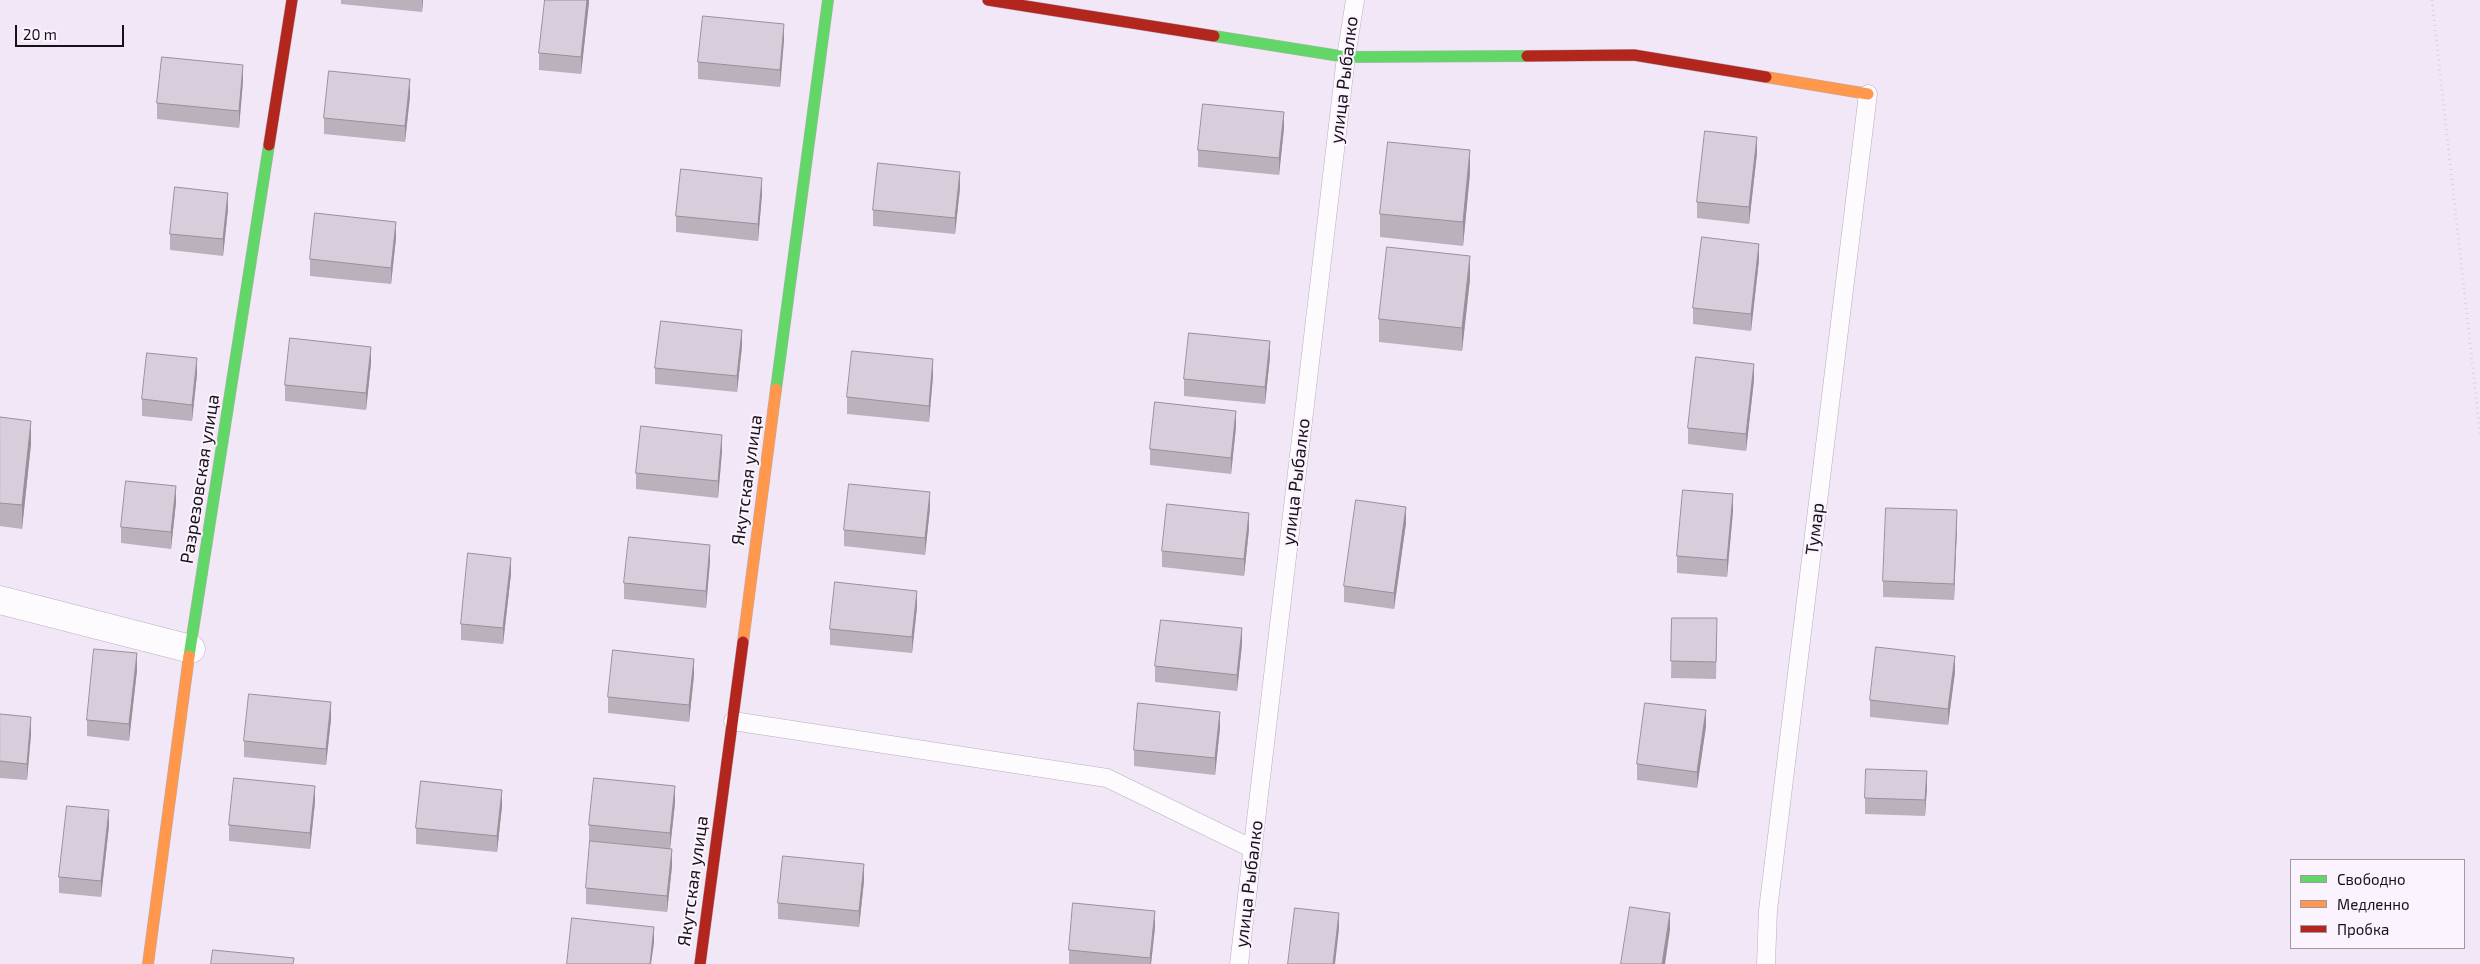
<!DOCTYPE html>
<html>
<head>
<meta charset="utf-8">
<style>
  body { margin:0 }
  #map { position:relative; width:2480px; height:964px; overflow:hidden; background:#f2e7f7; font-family:"Exo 2",sans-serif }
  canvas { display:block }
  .legend { position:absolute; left:2290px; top:859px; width:175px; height:90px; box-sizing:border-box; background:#fbf3fe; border:1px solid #a099a3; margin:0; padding:6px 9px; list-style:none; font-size:15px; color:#18111a }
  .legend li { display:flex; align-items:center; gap:10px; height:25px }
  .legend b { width:25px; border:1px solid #a099a3 }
  .scale { position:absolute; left:15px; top:25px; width:109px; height:22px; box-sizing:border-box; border:2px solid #18111a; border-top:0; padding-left:6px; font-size:15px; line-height:18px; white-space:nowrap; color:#18111a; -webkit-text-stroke:4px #fbf3fe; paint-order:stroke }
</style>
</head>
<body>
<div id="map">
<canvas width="2480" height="964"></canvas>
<ul class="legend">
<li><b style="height:6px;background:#63d668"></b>Свободно</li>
<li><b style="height:6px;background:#ff974d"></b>Медленно</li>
<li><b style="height:6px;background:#b3261e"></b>Пробка</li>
</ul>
<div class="scale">20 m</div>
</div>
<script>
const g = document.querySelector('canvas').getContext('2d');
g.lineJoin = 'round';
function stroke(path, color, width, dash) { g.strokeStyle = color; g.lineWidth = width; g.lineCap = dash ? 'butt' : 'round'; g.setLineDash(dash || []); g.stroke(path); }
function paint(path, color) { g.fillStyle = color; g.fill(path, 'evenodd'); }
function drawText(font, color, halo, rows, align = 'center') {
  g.font = font + ' "Exo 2",sans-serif'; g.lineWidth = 4; g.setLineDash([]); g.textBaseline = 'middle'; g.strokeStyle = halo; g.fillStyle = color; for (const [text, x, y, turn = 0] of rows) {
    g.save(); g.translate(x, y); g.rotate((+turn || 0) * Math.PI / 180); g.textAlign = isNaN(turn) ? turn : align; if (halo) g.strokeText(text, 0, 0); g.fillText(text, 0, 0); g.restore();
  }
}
const path = new Path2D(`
  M 2432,0 L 2480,433`);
const lane = new Path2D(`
  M 733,721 L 1107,778 L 1253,849
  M 1239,964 L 1346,57 L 1355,0
  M 1766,964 L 1768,910 L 1868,94`);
const street = new Path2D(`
  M 0,600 L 191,649`);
const fast = new Path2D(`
  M 1214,36 L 1346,57 L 1527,56
  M 776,389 L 828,0
  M 189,656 L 269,145`);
const slow = new Path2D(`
  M 1766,77 L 1868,94
  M 743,642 L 776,389
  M 148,964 L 189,656`);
const jam = new Path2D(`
  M 988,0 L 1214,36
  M 1527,56 L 1634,55 L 1766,77
  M 269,145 L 292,0
  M 700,964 L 743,642`);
const wall = new Path2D(`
  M 341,0 L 423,0 L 422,12 L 341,4 Z
  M 589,0 L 581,74 L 539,70 L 539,53 Z
  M 784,40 L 780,87 L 698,79 L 698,62 Z
  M 243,81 L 239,128 L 157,119 L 157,103 Z
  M 410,96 L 405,142 L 324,134 L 324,118 Z
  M 1284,128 L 1279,175 L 1198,167 L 1198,150 Z
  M 1757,153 L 1749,224 L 1697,218 L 1697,202 Z
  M 1470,173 L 1463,246 L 1380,237 L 1380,214 Z
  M 960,188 L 955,234 L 873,226 L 873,210 Z
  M 762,194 L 758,241 L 676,232 L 676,216 Z
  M 228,209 L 223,256 L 170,250 L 170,234 Z
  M 396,238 L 391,284 L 310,276 L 310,259 Z
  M 1759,260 L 1751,331 L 1693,324 L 1693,308 Z
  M 1470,279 L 1462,351 L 1379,342 L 1379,319 Z
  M 742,346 L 737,392 L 655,384 L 655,368 Z
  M 1270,357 L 1265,404 L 1184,396 L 1184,379 Z
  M 371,363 L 366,410 L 285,401 L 285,385 Z
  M 197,374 L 192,421 L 142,416 L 142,399 Z
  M 933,376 L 929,422 L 847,414 L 847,397 Z
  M 1754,380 L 1746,451 L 1688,444 L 1688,428 Z
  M 0,417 L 31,444 L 22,529 L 0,526 Z
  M 1236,427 L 1231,474 L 1150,465 L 1150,449 Z
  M 722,451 L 718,498 L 636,489 L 636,473 Z
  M 176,502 L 171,549 L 121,543 L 121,527 Z
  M 930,508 L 925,555 L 844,546 L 844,530 Z
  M 1733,511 L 1727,577 L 1677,573 L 1677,556 Z
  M 1406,523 L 1394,609 L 1344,602 L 1344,586 Z
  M 1957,526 L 1954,600 L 1883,597 L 1883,581 Z
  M 1249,529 L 1244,576 L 1162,567 L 1162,551 Z
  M 710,561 L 706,608 L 624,599 L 624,583 Z
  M 511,574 L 503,644 L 461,640 L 461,624 Z
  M 917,607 L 912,653 L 830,645 L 830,629 Z
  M 1672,618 L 1717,635 L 1716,679 L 1671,678 Z
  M 1242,644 L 1237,691 L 1155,682 L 1155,666 Z
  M 137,670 L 129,741 L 87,736 L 87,720 Z
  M 1955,672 L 1948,725 L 1870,717 L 1870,700 Z
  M 694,675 L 689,722 L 608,713 L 608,697 Z
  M 0,714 L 31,734 L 27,780 L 0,778 Z
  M 331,719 L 326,765 L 244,757 L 244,741 Z
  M 1706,726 L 1697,788 L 1637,780 L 1637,764 Z
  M 1220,728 L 1215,775 L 1134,766 L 1134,750 Z
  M 1927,787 L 1925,816 L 1865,814 L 1865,798 Z
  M 315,802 L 310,849 L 229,841 L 229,825 Z
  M 675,803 L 670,849 L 672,866 L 667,912 L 586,904 L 586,888 L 661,848 L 589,841 L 589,825 Z
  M 502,806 L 497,852 L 416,844 L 416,828 Z
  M 109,826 L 101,897 L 59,893 L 59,877 Z
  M 864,881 L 859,927 L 778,919 L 778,903 Z
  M 1155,927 L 1151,964 L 1069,964 L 1069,950 Z`);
const shadedWall = new Path2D(`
  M 422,0 L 423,0 L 422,12 Z
  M 587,0 L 589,0 L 589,3 L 581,74 L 581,57 Z
  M 784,24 L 784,40 L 780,87 L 780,70 Z
  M 243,65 L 243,81 L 239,128 L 239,111 Z
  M 410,79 L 410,96 L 405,142 L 405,126 Z
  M 1284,112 L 1284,128 L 1279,175 L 1279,158 Z
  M 1757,137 L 1757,153 L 1749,224 L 1749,207 Z
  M 1470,150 L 1470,173 L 1463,246 L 1463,222 Z
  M 960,172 L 960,188 L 955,234 L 955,218 Z
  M 762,178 L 762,194 L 758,241 L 758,224 Z
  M 228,193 L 228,209 L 223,256 L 223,239 Z
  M 396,222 L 396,238 L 391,284 L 391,268 Z
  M 1759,244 L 1759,260 L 1751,331 L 1751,314 Z
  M 1470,256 L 1470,279 L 1462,351 L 1462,328 Z
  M 742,330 L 742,346 L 737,392 L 737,376 Z
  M 1270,341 L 1270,357 L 1265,404 L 1265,387 Z
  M 371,347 L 371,363 L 366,410 L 366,393 Z
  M 197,358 L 197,374 L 192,421 L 192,405 Z
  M 933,359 L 933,376 L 929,422 L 929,406 Z
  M 1754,364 L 1754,380 L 1746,451 L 1746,434 Z
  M 1236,411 L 1236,427 L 1231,474 L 1231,458 Z
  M 31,421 L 31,444 L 22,529 L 22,505 Z
  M 722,435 L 722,451 L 718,498 L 718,481 Z
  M 176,486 L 176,502 L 171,549 L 171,532 Z
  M 930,492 L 930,508 L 925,555 L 925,538 Z
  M 1733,494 L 1733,511 L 1727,577 L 1727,560 Z
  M 1406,507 L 1406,523 L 1394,609 L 1394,593 Z
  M 1957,510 L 1957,526 L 1954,600 L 1954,584 Z
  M 1249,513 L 1249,529 L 1244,576 L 1244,559 Z
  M 710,545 L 710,561 L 706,608 L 706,591 Z
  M 511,558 L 511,574 L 503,644 L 503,628 Z
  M 917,591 L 917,607 L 912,653 L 912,637 Z
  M 1242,628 L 1242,644 L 1237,691 L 1237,675 Z
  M 137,653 L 137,670 L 129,741 L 129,724 Z
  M 1955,656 L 1955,672 L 1948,725 L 1948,709 Z
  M 694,659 L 694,675 L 689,722 L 689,705 Z
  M 331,702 L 331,719 L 326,765 L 326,749 Z
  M 1706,710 L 1706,726 L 1697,788 L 1697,772 Z
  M 1220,712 L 1220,728 L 1215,775 L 1215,758 Z
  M 31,717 L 31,734 L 27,780 L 27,764 Z
  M 1927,771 L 1927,787 L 1925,816 L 1925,800 Z
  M 315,786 L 315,802 L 310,849 L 310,833 Z
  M 675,786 L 675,803 L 670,849 L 670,833 Z
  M 502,790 L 502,806 L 497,852 L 497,836 Z
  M 109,810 L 109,826 L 101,897 L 101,881 Z
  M 672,849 L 672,866 L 667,912 L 667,896 Z
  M 864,864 L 864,881 L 859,927 L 859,911 Z
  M 1155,911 L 1155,927 L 1151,964 L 1150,964 Z
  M 1339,913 L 1339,929 L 1335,964 L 1333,964 Z
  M 1670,913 L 1670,930 L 1665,964 L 1662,964 Z
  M 654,927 L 654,943 L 651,964 L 650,964 Z`);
const building = new Path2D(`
  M 545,0 L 587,0 L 581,57 L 539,53 Z
  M 703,16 L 784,24 L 780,70 L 698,62 Z
  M 162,57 L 243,65 L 239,111 L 157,103 Z
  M 329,71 L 410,79 L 405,126 L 324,118 Z
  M 1203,104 L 1284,112 L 1279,158 L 1198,150 Z
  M 1705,131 L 1757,137 L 1749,207 L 1697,202 Z
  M 1388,142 L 1470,150 L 1463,222 L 1380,214 Z
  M 878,163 L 960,172 L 955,218 L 873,210 Z
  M 681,169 L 762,178 L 758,224 L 676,216 Z
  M 175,187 L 228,193 L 223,239 L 170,234 Z
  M 315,213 L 396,222 L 391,268 L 310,259 Z
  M 1702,237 L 1759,244 L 1751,314 L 1693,308 Z
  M 1387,247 L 1470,256 L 1462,328 L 1379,319 Z
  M 661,321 L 742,330 L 737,376 L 655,368 Z
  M 1189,333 L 1270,341 L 1265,387 L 1184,379 Z
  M 290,338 L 371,347 L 366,393 L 285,385 Z
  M 852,351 L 933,359 L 929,406 L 847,397 Z
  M 147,353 L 197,358 L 192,405 L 142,399 Z
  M 1696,357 L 1754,364 L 1746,434 L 1688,428 Z
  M 1155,402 L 1236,411 L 1231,458 L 1150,449 Z
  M 0,417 L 31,421 L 22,505 L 0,503 Z
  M 641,426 L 722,435 L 718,481 L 636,473 Z
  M 126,481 L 176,486 L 171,532 L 121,527 Z
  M 849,484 L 930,492 L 925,538 L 844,530 Z
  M 1683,490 L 1733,494 L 1727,560 L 1677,556 Z
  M 1356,500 L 1406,507 L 1394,593 L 1344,586 Z
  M 1167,504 L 1249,513 L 1244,559 L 1162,551 Z
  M 1886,508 L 1957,510 L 1954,584 L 1883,581 Z
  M 629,537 L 710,545 L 706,591 L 624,583 Z
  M 468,553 L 511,558 L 503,628 L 461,624 Z
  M 835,582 L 917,591 L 912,637 L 830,629 Z
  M 1672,618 L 1717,618 L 1716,662 L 1671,661 Z
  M 1161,620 L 1242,628 L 1237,675 L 1155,666 Z
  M 1876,647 L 1955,656 L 1948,709 L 1870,700 Z
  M 94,649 L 137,653 L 129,724 L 87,720 Z
  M 613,650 L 694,659 L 689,705 L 608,697 Z
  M 249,694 L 331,702 L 326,749 L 244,741 Z
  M 1138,703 L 1220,712 L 1215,758 L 1134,750 Z
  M 1645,703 L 1706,710 L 1697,772 L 1637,764 Z
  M 0,714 L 31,717 L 27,764 L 0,761 Z
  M 1866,769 L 1927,771 L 1925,800 L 1865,798 Z
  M 234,778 L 315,786 L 310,833 L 229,825 Z
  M 594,778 L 675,786 L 670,833 L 589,825 Z
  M 421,781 L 502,790 L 497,836 L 416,828 Z
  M 67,806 L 109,810 L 101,881 L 59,877 Z
  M 590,841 L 672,849 L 667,896 L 586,888 Z
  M 783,856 L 864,864 L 859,911 L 778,903 Z
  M 1073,903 L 1155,911 L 1150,958 L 1069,950 Z
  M 1630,907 L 1670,913 L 1662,964 L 1621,964 Z
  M 1295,908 L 1339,913 L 1333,964 L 1288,964 Z
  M 572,918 L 654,927 L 650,964 L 567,964 Z
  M 213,950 L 294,958 L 293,964 L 211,964 Z`);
const streetNames = [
  ["улица Рыбалко",1344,80,-83],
  ["Разрезовская улица",200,479,-81],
  ["Якутская улица",747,480,-82],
  ["улица Рыбалко",1296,482,-83],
  ["Тумар",1815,529,-83],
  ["Якутская улица",693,881,-82],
  ["улица Рыбалко",1249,884,-83]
];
stroke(lane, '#b8afbc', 19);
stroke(street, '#b8afbc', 29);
stroke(fast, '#b8afbc', 12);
stroke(slow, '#b8afbc', 12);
stroke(jam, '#b8afbc', 12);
stroke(path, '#d7d3d8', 3, [1, 4]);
stroke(lane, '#fdfbfe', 18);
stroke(street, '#fdfbfe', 28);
stroke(fast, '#63d668', 11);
stroke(slow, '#ff974d', 11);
stroke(jam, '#b3261e', 11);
paint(wall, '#bab1bc');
paint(shadedWall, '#979099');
paint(building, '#d8cedb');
stroke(building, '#979099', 1);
drawText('18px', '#18111a', '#fbf3fe', streetNames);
</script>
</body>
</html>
